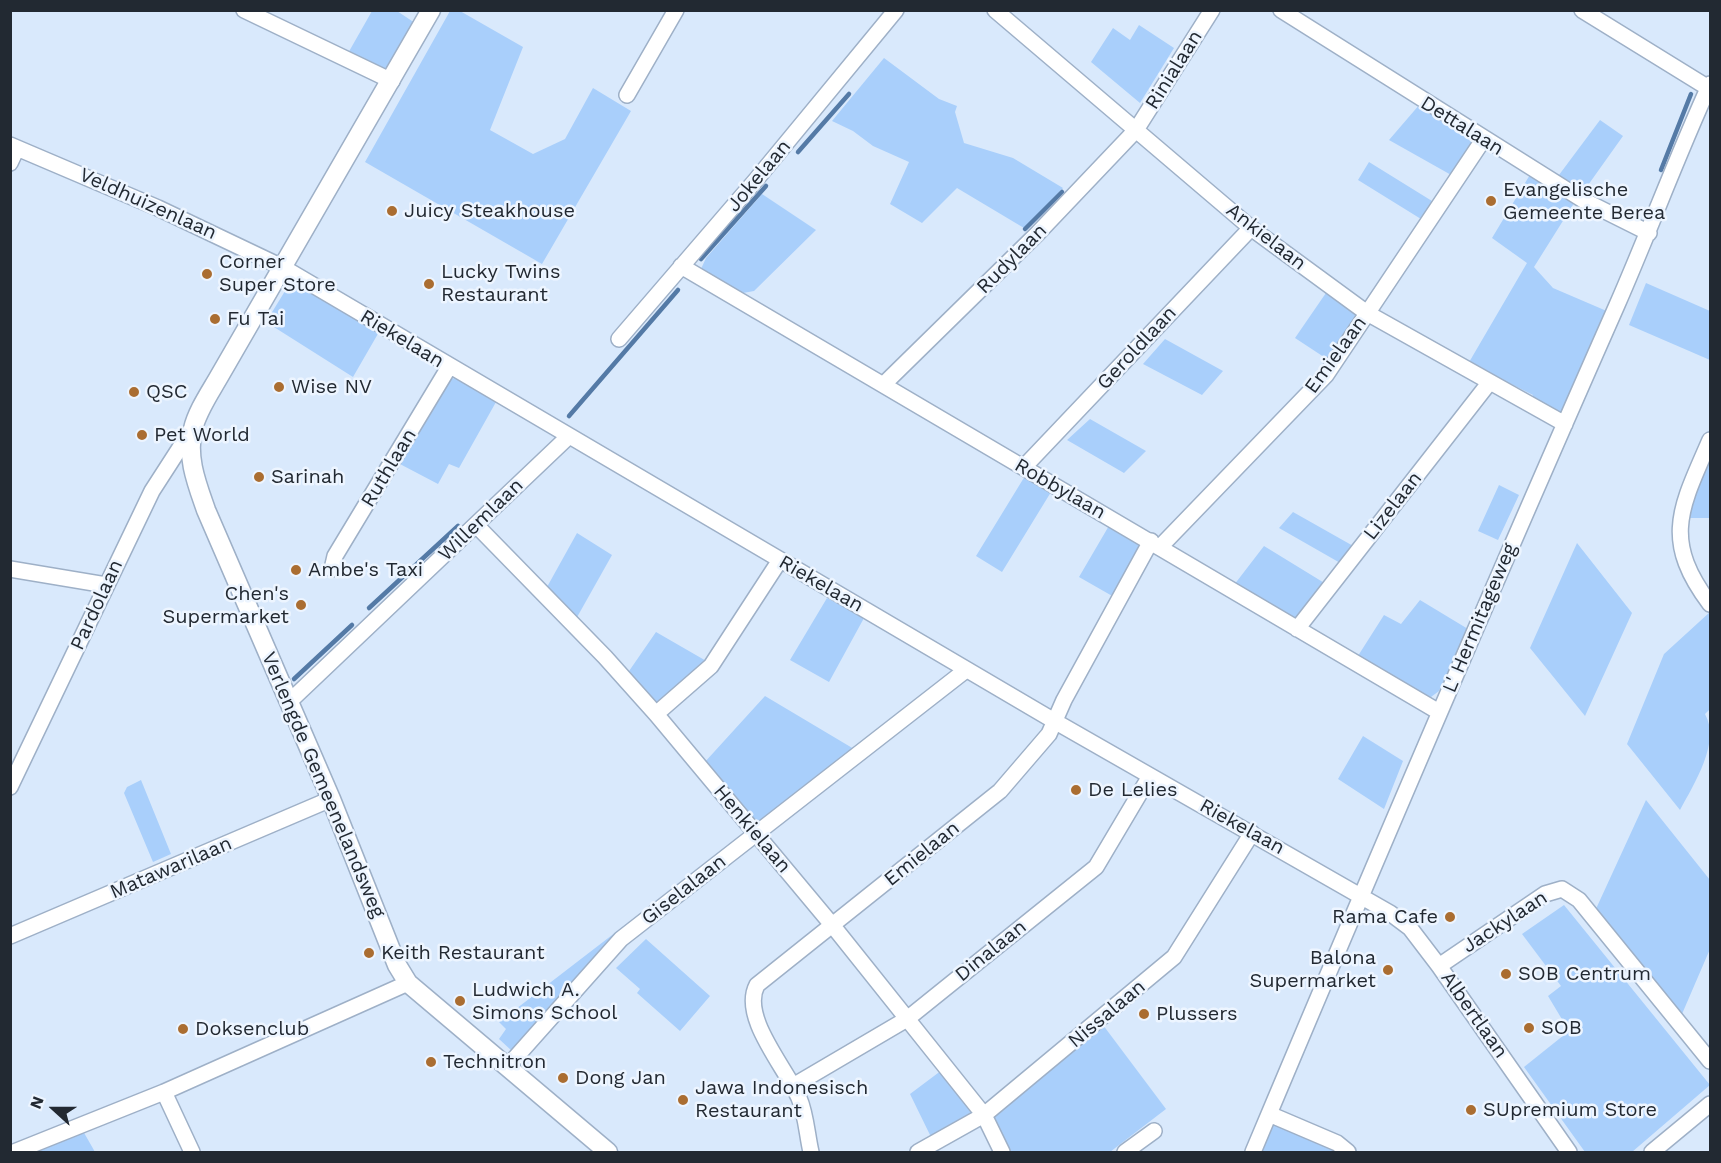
<!DOCTYPE html>
<html>
<head>
<meta charset="utf-8">
<style>
  body { margin:0 }
  #map { position:relative; width:1721px; height:1163px; overflow:hidden; background:#d9e9fc; font-family:"Work Sans",sans-serif }
  canvas { display:block }
  .frame { position:absolute; inset:0; border:12px solid #222932; pointer-events:none }
  .north { position:absolute; left:24px; top:1079px; width:60px; height:60px; -webkit-text-stroke:4px #edf5ff; paint-order:stroke; rotate:291deg; font-size:16px; font-weight:700; line-height:24px; text-align:center; color:#222932 }
  .north::after { content:''; display:block; margin:auto; width:21px; height:27px; background:#222932; clip-path:polygon(50% 0,100% 100%,50% 72%,0 100%) }
</style>
</head>
<body>
<div id="map">
<canvas width="1721" height="1163"></canvas>
<div class="frame"></div>
<div class="north">N</div>
</div>
<script>
const g = document.querySelector('canvas').getContext('2d');
g.lineJoin = 'round';
function paint(path, color) { g.fillStyle = color; g.fill(path, 'evenodd'); }
function stroke(path, color, width, dash) { g.strokeStyle = color; g.lineWidth = width; g.lineCap = dash ? 'butt' : 'round'; g.setLineDash(dash || []); g.stroke(path); }
function drawText(font, color, halo, rows, align = 'center') {
  g.font = font + ' "Work Sans",sans-serif'; g.lineWidth = 5; g.setLineDash([]); g.textBaseline = 'middle'; g.strokeStyle = halo; g.fillStyle = color; for (const [text, x, y, turn = 0] of rows) {
    g.save(); g.translate(x, y); g.rotate((+turn || 0) * Math.PI / 180); g.textAlign = isNaN(turn) ? turn : align; if (halo) g.strokeText(text, 0, 0); g.fillText(text, 0, 0); g.restore();
  }
}
const green = new Path2D(`
  M 372,11 L 397,11 L 415,23 L 388,68 L 382,70 L 347,55 Z
  M 450,11 L 460,11 L 523,47 L 490,130 L 533,154 L 565,139 L 593,88 L 631,111 L 542,264 L 365,162 Z
  M 1139,25 L 1174,48 L 1140,103 L 1091,62 L 1113,28 L 1130,40 Z
  M 884,58 L 939,99 L 957,106 L 955,112 L 964,143 L 1013,158 L 1063,188 L 1024,228 L 957,188 L 922,223 L 890,204 L 909,162 L 873,146 L 853,131 L 832,121 Z
  M 1420,104 L 1473,137 L 1474,142 L 1453,176 L 1389,140 Z
  M 1600,120 L 1623,136 L 1581,195 L 1556,179 Z
  M 1369,162 L 1432,201 L 1421,219 L 1358,180 Z
  M 1531,173 L 1576,200 L 1534,267 L 1553,288 L 1609,312 L 1562,413 L 1531,400 L 1533,395 L 1495,376 L 1488,377 L 1468,364 L 1527,263 L 1492,238 Z
  M 762,194 L 816,230 L 754,291 L 743,293 L 701,269 L 706,258 Z
  M 293,278 L 379,332 L 353,377 L 266,322 Z
  M 1646,283 L 1710,311 L 1710,360 L 1629,325 Z
  M 1328,290 L 1358,316 L 1330,361 L 1295,338 Z
  M 1165,339 L 1223,371 L 1202,395 L 1143,364 Z
  M 455,378 L 496,402 L 459,468 L 449,464 L 438,484 L 398,463 L 450,379 Z
  M 1090,419 L 1146,451 L 1124,473 L 1067,440 Z
  M 1706,462 L 1710,464 L 1710,518 L 1686,518 Z
  M 1025,476 L 1051,492 L 1002,572 L 976,556 Z
  M 1499,485 L 1519,495 L 1498,540 L 1478,531 Z
  M 1293,512 L 1355,547 L 1342,564 L 1279,528 Z
  M 1110,524 L 1143,545 L 1114,597 L 1079,577 Z
  M 577,533 L 612,555 L 576,619 L 547,587 Z
  M 1577,543 L 1632,613 L 1585,716 L 1530,648 Z
  M 1264,546 L 1326,584 L 1298,617 L 1293,619 L 1234,585 Z
  M 827,598 L 864,618 L 829,682 L 790,660 Z
  M 1420,600 L 1468,629 L 1439,691 L 1427,700 L 1356,659 L 1384,615 L 1401,624 Z
  M 1710,612 L 1710,709 L 1705,714 C 1721,742 1694,784 1680,810 L 1627,744 L 1664,654 Z
  M 656,632 L 708,662 L 708,666 L 654,705 L 627,674 Z
  M 765,696 L 854,749 L 760,822 L 749,819 L 704,763 Z
  M 1363,736 L 1403,761 L 1384,809 L 1338,779 Z
  M 141,780 L 171,854 L 153,862 L 124,793 L 127,787 Z
  M 1646,800 L 1710,880 L 1710,949 L 1682,1014 L 1595,911 Z
  M 1564,905 L 1710,1085 L 1632,1152 L 1585,1152 L 1524,1067 L 1569,1031 L 1548,996 L 1561,986 L 1522,934 Z
  M 629,922 L 512,1051 L 499,1039 L 506,1029 L 499,1022 Z
  M 646,939 L 710,996 L 680,1031 L 637,993 L 640,989 L 616,968 Z
  M 1103,1025 L 1166,1109 L 1110,1152 L 1010,1152 L 994,1116 Z
  M 942,1070 L 967,1100 L 973,1113 L 931,1137 L 910,1094 Z
  M 1276,1124 L 1340,1152 L 1260,1152 L 1272,1125 Z
  M 83,1131 L 95,1152 L 31,1152 Z`);
const stream = new Path2D(`
  M 798,152 L 849,94
  M 1661,170 L 1691,94
  M 1025,229 L 1062,192
  M 701,259 L 766,186
  M 569,416 L 678,290
  M 369,608 L 458,526
  M 294,679 L 352,625`);
const minor = new Path2D(`
  M 244,10 L 392,81
  M 995,10 L 1251,228 L 1367,313 L 1565,424
  M 1281,10 L 1583,200 L 1649,233
  M 1582,10 L 1710,89
  M 627,95 L 676,10
  M 10,145 L 158,208 L 284,268 L 1056,722 L 1390,913 L 1410,928 L 1439,966 L 1569,1152
  M 10,163 L 17,148
  M 681,266 L 1439,712
  M 619,339 L 755,181 L 896,10
  M 884,384 L 1038,233 L 1136,130 L 1212,10
  M 1710,440 C 1681,507 1661,539 1710,604
  M 1024,467 L 1251,228
  M 476,525 L 605,657 L 656,714 L 833,926 L 984,1115 L 1002,1152
  M 1160,547 L 1326,375 L 1483,140
  M 10,569 L 106,585
  M 332,569 L 335,556 L 449,367
  M 1297,629 L 1489,383
  M 289,702 L 568,437
  M 656,714 L 711,666 L 780,560
  M 10,787 L 152,491 L 192,429
  M 10,936 L 331,799
  M 1439,966 L 1545,894 L 1562,889 L 1579,900 L 1710,1061
  M 508,1066 L 621,939 L 966,670
  M 793,1086 L 907,1019 L 1096,867 L 1150,776
  M 164,1092 L 192,1152
  M 1269,1114 L 1337,1143 L 1348,1152
  M 14,1152 L 164,1092 L 408,983
  M 811,1152 C 807,1135 806,1114 799,1098 C 786,1068 740,1017 757,985 L 1000,791 L 1049,734 L 1064,700 L 1151,541
  M 918,1152 L 984,1115 L 1174,957 L 1252,833
  M 1125,1152 L 1154,1131
  M 1253,1152 C 1372,869 1493,586 1617,305 C 1649,232 1677,156 1710,84
  M 1652,1152 L 1710,1104`);
const tertiary = new Path2D(`
  M 431,10 L 220,375 C 211,391 197,411 193,429 C 186,457 197,484 206,510 L 331,799 L 397,965 L 408,983 L 608,1152`);
const markers = [
  [1491,201,6,"#aa6d31"],
  [392,211,6,"#aa6d31"],
  [207,274,6,"#aa6d31"],
  [429,284,6,"#aa6d31"],
  [215,319,6,"#aa6d31"],
  [279,387,6,"#aa6d31"],
  [134,392,6,"#aa6d31"],
  [142,435,6,"#aa6d31"],
  [259,477,6,"#aa6d31"],
  [296,570,6,"#aa6d31"],
  [301,605,6,"#aa6d31"],
  [1076,790,6,"#aa6d31"],
  [1450,917,6,"#aa6d31"],
  [369,953,6,"#aa6d31"],
  [1388,970,6,"#aa6d31"],
  [1506,974,6,"#aa6d31"],
  [460,1001,6,"#aa6d31"],
  [1144,1014,6,"#aa6d31"],
  [1529,1028,6,"#aa6d31"],
  [183,1029,6,"#aa6d31"],
  [431,1062,6,"#aa6d31"],
  [563,1078,6,"#aa6d31"],
  [683,1100,6,"#aa6d31"],
  [1471,1110,6,"#aa6d31"]
];
const streetNames = [
  ["Rinialaan",1174,70,-58],
  ["Dettalaan",1462,126,32],
  ["Jokelaan",759,176,-50],
  ["Veldhuizenlaan",148,204,24],
  ["Ankielaan",1266,237,38],
  ["Rudylaan",1012,259,-45],
  ["Riekelaan",402,339,31],
  ["Geroldlaan",1137,348,-47],
  ["Emielaan",1336,355,-54],
  ["Ruthlaan",389,468,-59],
  ["Robbylaan",1060,489,30],
  ["Lizelaan",1393,506,-52],
  ["Willemlaan",481,520,-44],
  ["Riekelaan",821,584,30],
  ["Pardolaan",97,605,-65],
  ["L' Hermitageweg",1480,618,-67],
  ["Verlengde Gemeenelandsweg",323,785,67],
  ["Riekelaan",1242,827,29],
  ["Henkielaan",752,829,50],
  ["Emielaan",922,854,-39],
  ["Matawarilaan",171,868,-23],
  ["Giselalaan",684,890,-38],
  ["Jackylaan",1505,922,-33],
  ["Dinalaan",991,951,-39],
  ["Nissalaan",1107,1014,-40],
  ["Albertlaan",1474,1015,55]
];
const poiNames = [
  ["Evangelische",1503,190],
  ["Gemeente Berea",1503,213],
  ["Juicy Steakhouse",404,211],
  ["Corner",219,262],
  ["Super Store",219,285],
  ["Lucky Twins",441,272],
  ["Restaurant",441,295],
  ["Fu Tai",227,319],
  ["Wise NV",291,387],
  ["QSC",146,392],
  ["Pet World",154,435],
  ["Sarinah",271,477],
  ["Ambe's Taxi",308,570],
  ["Chen's",289,594,"right"],
  ["Supermarket",289,617,"right"],
  ["De Lelies",1088,790],
  ["Rama Cafe",1438,917,"right"],
  ["Keith Restaurant",381,953],
  ["Balona",1376,958,"right"],
  ["Supermarket",1376,981,"right"],
  ["SOB Centrum",1518,974],
  ["Ludwich A.",472,990],
  ["Simons School",472,1013],
  ["Plussers",1156,1014],
  ["SOB",1541,1028],
  ["Doksenclub",195,1029],
  ["Technitron",443,1062],
  ["Dong Jan",575,1078],
  ["Jawa Indonesisch",695,1088],
  ["Restaurant",695,1111],
  ["SUpremium Store",1483,1110]
];
paint(green, '#a9cffb');
stroke(stream, '#547aa6', 4.5);
stroke(minor, '#9eb0c7', 18);
stroke(tertiary, '#9eb0c7', 21);
stroke(minor, '#fff', 15);
stroke(tertiary, '#fff', 18);
for (const [x, y, r, color] of markers) { const dot = new Path2D(); dot.arc(x, y, r, 0, 2 * Math.PI); g.fillStyle = color; g.fill(dot); stroke(dot, '#edf5ff', 2); }
drawText('20px', '#222932', '#edf5ff', streetNames);
drawText('20px', '#222932', '#edf5ff', poiNames, 'left');
</script>
</body>
</html>
